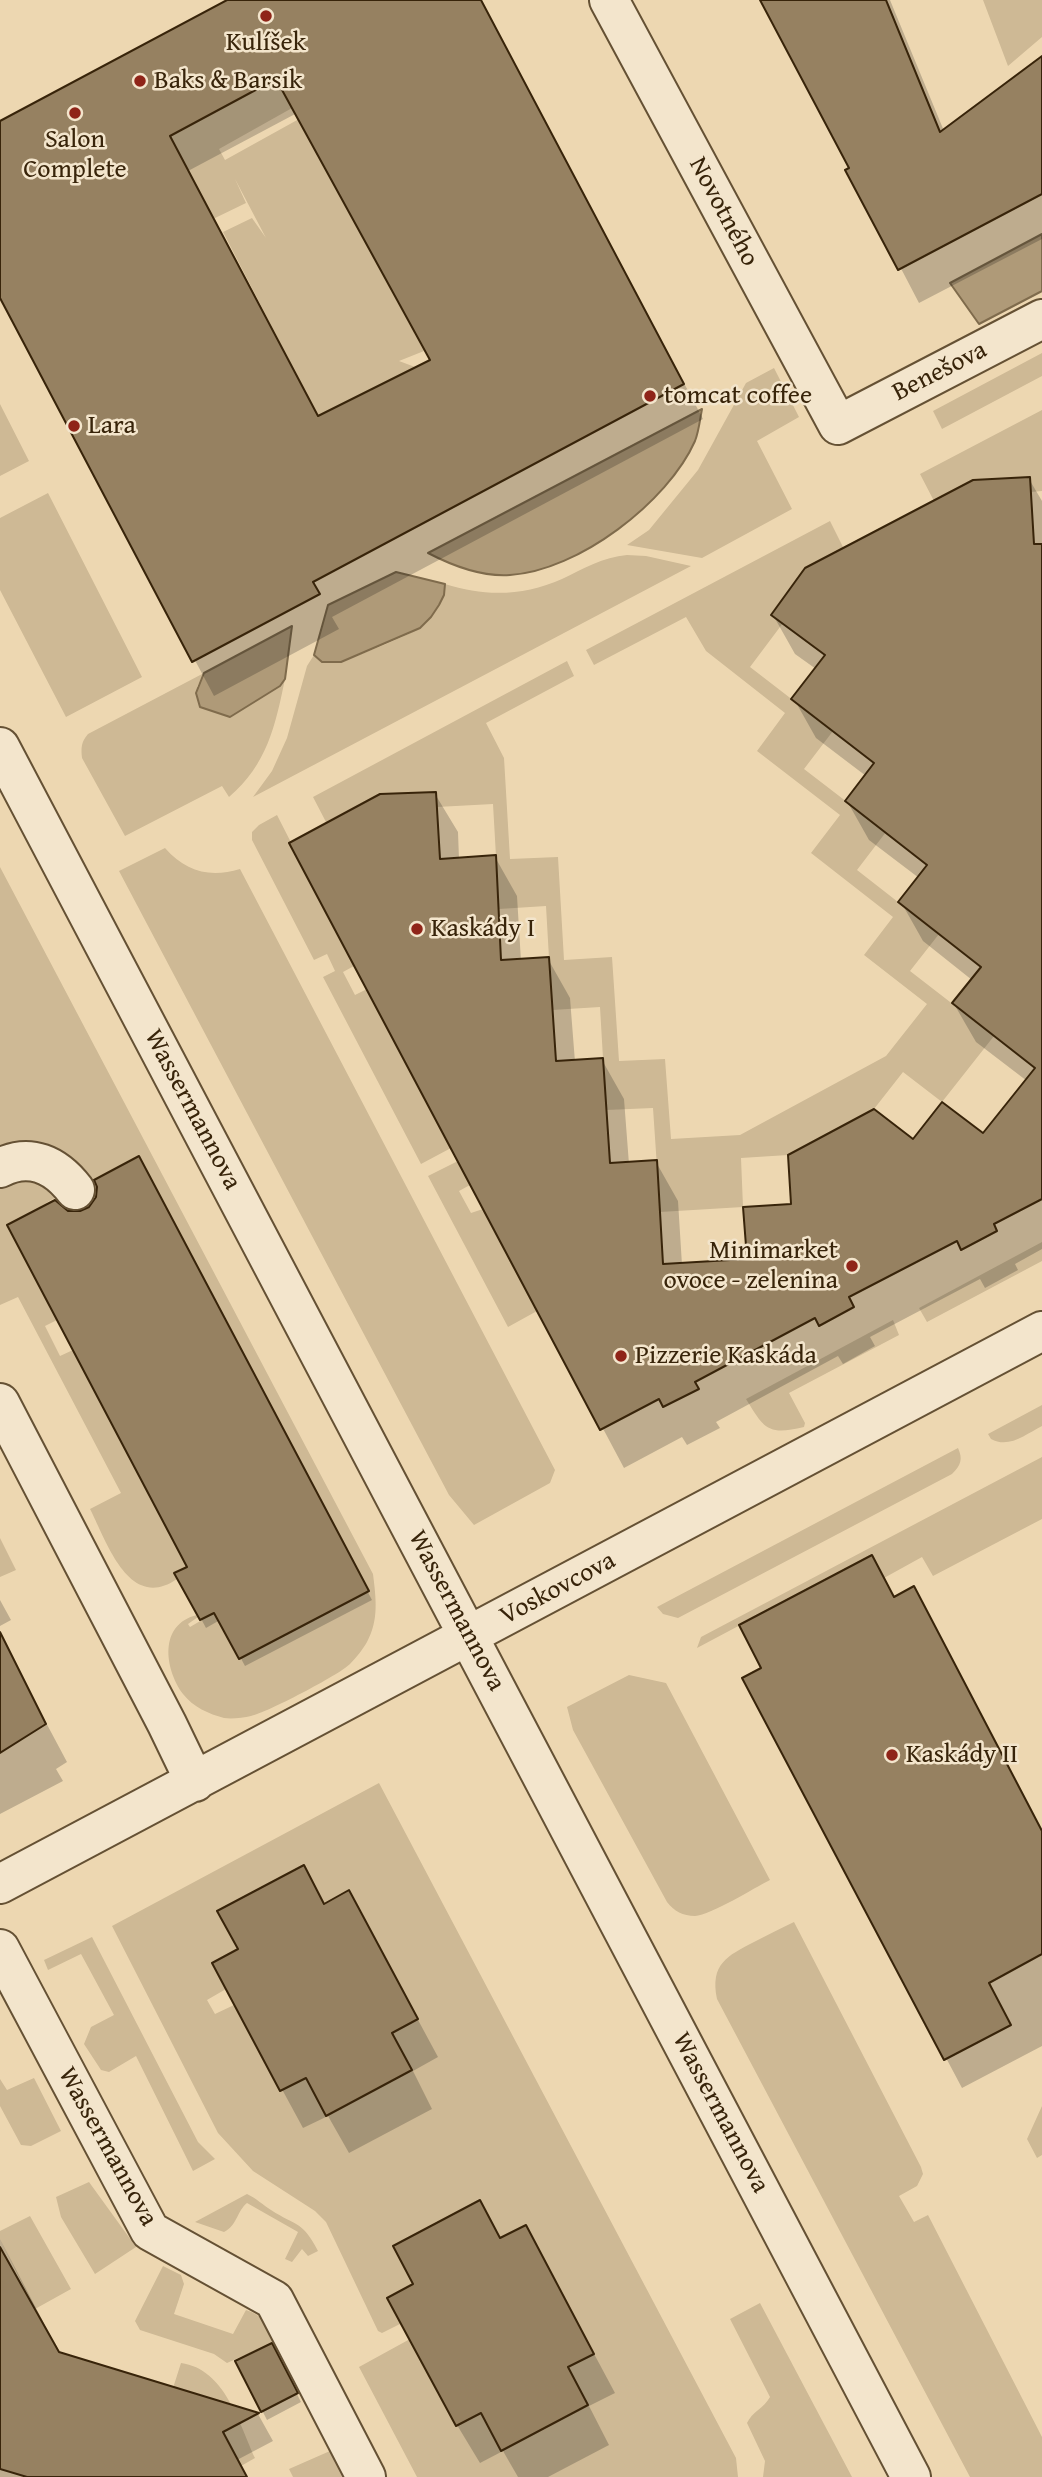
<!DOCTYPE html>
<html>
<head>
<meta charset="utf-8">
<style>
  body { margin:0 }
  canvas { display:block; background:#edd7b1 }
</style>
</head>
<body>
<canvas width="1042" height="2477"></canvas>
<script>
const g = document.querySelector('canvas').getContext('2d');
g.lineJoin = 'round';
function paint(path, color) { g.fillStyle = color; g.fill(path, 'evenodd'); }
function stroke(path, color, width, dash) { g.strokeStyle = color; g.lineWidth = width; g.lineCap = dash ? 'butt' : 'round'; g.setLineDash(dash || []); g.stroke(path); }
function drawText(font, color, halo, rows, align = 'center') {
  g.font = font + ' "Gentium Book Plus",serif'; g.lineWidth = 5; g.setLineDash([]); g.textBaseline = 'middle'; g.strokeStyle = halo; g.fillStyle = color; for (const [text, x, y, turn = 0] of rows) {
    g.save(); g.translate(x, y); g.rotate((+turn || 0) * Math.PI / 180); g.textAlign = isNaN(turn) ? turn : align; if (halo) g.strokeText(text, 0, 0); g.fillText(text, 0, 0); g.restore();
  }
}
const green = new Path2D(`
  M 983,0 L 1042,0 L 1042,37 L 1008,66 Z
  M 353,39 L 367,66 L 219,149 L 225,160 L 299,119 L 424,351 L 399,361 L 415,367 L 318,416 L 223,232 L 252,218 L 266,238 L 235,179 L 246,203 L 213,219 L 74,186 Z
  M 1042,353 L 1042,376 L 942,429 L 933,411 Z
  M 774,368 L 799,417 L 757,441 L 792,509 L 702,558 L 627,545 L 649,530 L 698,470 L 746,383 Z
  M 0,404 L 29,461 L 0,476 Z
  M 1042,410 L 1042,491 L 1031,492 L 1030,477 L 934,501 L 920,474 Z
  M 48,493 L 142,677 L 66,717 L 0,590 L 0,518 Z
  M 830,521 L 844,549 L 805,568 L 771,614 L 783,623 L 750,667 L 833,731 L 804,769 L 886,832 L 857,870 L 939,934 L 910,971 L 994,1036 L 942,1102 L 903,1072 L 874,1109 L 788,1155 L 741,1158 L 743,1207 L 660,1212 L 653,1108 L 606,1110 L 600,1007 L 552,1010 L 546,906 L 499,909 L 493,804 L 437,807 L 436,792 L 380,794 L 326,822 L 313,797 L 567,661 L 574,676 L 486,723 L 504,758 L 510,859 L 558,857 L 564,960 L 612,957 L 619,1061 L 665,1059 L 671,1139 L 740,1135 L 886,1056 L 927,1004 L 864,955 L 893,917 L 811,853 L 840,815 L 757,751 L 785,713 L 706,651 L 686,617 L 594,665 L 586,650 Z
  M 627,555 L 646,556 L 691,566 L 253,797 L 272,771 L 287,738 L 307,666 L 314,655 L 322,662 C 329,661 337,663 343,661 C 358,656 412,634 423,626 C 435,615 444,600 445,584 C 485,597 524,596 562,579 C 583,569 603,557 627,555 Z
  M 204,673 L 197,687 L 272,691 L 280,686 L 285,679 C 275,727 267,764 229,797 L 222,786 L 125,836 L 82,758 C 81,748 81,742 88,734 Z
  M 277,815 L 354,966 L 343,972 L 355,995 L 367,989 L 451,1148 L 421,1164 L 323,977 L 335,971 L 327,954 L 314,960 L 252,840 L 252,832 L 259,825 Z
  M 165,848 C 186,872 210,878 240,869 L 555,1470 L 550,1483 L 474,1525 L 449,1495 L 119,871 Z
  M 0,867 L 373,1574 C 376,1598 379,1620 367,1642 C 363,1649 356,1658 350,1664 C 339,1675 266,1713 251,1716 C 243,1718 231,1719 224,1718 C 209,1714 193,1707 183,1694 C 164,1668 159,1624 197,1615 L 198,1617 L 188,1624 L 190,1627 L 214,1613 L 239,1659 L 369,1591 L 139,1158 L 51,1200 L 9,1227 L 57,1320 L 45,1326 L 60,1356 L 73,1350 L 187,1567 L 175,1573 L 177,1579 C 129,1612 107,1542 90,1509 L 121,1493 L 18,1297 L 0,1305 Z
  M 458,1161 L 470,1185 L 459,1191 L 471,1213 L 483,1209 L 537,1311 L 508,1327 L 428,1176 Z
  M 1042,1242 L 1042,1261 L 927,1322 L 919,1308 Z
  M 893,1320 L 899,1335 L 789,1393 L 805,1423 L 804,1427 C 767,1436 764,1428 746,1399 Z
  M 1042,1405 L 1042,1426 C 1026,1434 1009,1449 991,1439 L 988,1434 Z
  M 958,1448 C 963,1459 961,1465 952,1474 L 678,1618 L 663,1614 L 657,1607 Z
  M 1042,1457 L 1042,1519 L 933,1576 L 922,1557 L 884,1578 L 872,1555 L 697,1648 L 701,1637 Z
  M 0,1538 L 16,1570 L 0,1577 Z
  M 629,1675 L 666,1683 L 770,1880 C 754,1888 711,1915 695,1916 C 683,1916 674,1911 667,1902 L 573,1730 L 567,1707 Z
  M 379,1783 L 736,2458 L 738,2477 L 417,2477 L 359,2367 L 410,2339 L 456,2425 L 481,2413 L 501,2451 L 588,2405 L 568,2367 L 526,2225 L 500,2238 L 480,2200 L 393,2246 L 413,2284 L 388,2298 L 402,2323 L 382,2333 L 378,2331 L 326,2222 L 315,2211 L 253,2171 L 218,2133 L 112,1926 ZM 304,1865 L 324,1904 L 350,1890 L 417,2018 L 392,2033 L 412,2070 L 326,2116 L 306,2078 L 280,2091 L 234,2005 L 215,2014 L 207,2000 L 226,1989 L 212,1963 L 238,1949 L 217,1911 Z
  M 794,1922 L 921,2167 L 923,2174 L 917,2186 L 899,2196 L 914,2222 L 928,2215 L 1042,2437 L 1042,2477 L 970,2477 L 717,1999 C 710,1964 727,1956 754,1942 C 767,1935 780,1929 794,1922 Z
  M 92,1937 L 198,2142 L 215,2159 L 193,2171 L 136,2056 L 109,2072 L 101,2070 L 84,2044 L 91,2027 L 114,2015 L 81,1954 L 48,1970 L 44,1960 Z
  M 34,2078 L 61,2131 L 31,2146 L 21,2145 L 0,2106 L 0,2079 L 7,2090 Z
  M 1042,2106 L 1042,2155 L 1037,2158 L 1027,2139 Z
  M 89,2182 L 136,2247 L 95,2274 L 61,2217 L 56,2197 Z
  M 247,2194 C 256,2198 263,2205 271,2210 C 297,2227 302,2220 318,2251 L 308,2256 L 302,2249 L 292,2262 L 285,2259 L 298,2232 L 247,2203 C 237,2211 237,2226 224,2232 L 195,2222 Z
  M 30,2216 L 71,2289 L 35,2309 L 0,2239 L 0,2231 Z
  M 163,2266 L 181,2275 L 184,2284 L 174,2314 L 233,2334 L 246,2310 C 276,2318 292,2363 305,2389 L 298,2393 L 272,2343 L 227,2363 L 214,2354 L 140,2330 L 135,2321 Z
  M 760,2303 L 852,2477 L 763,2477 L 765,2461 L 747,2423 C 752,2412 764,2408 770,2397 L 730,2319 Z
  M 181,2363 C 225,2369 239,2423 255,2458 L 241,2466 L 229,2443 L 201,2456 L 173,2388 Z
  M 330,2451 L 337,2453 L 348,2477 L 293,2477 L 289,2469 Z`);
const water = new Path2D(`
  M 1042,234 L 1042,291 L 979,324 L 950,283 Z
  M 702,409 C 700,419 699,431 695,441 C 668,502 578,571 510,575 C 482,577 453,566 428,553 Z
  M 396,572 L 445,584 L 444,595 L 439,605 L 431,617 L 420,628 L 341,662 L 322,662 L 314,655 L 328,605 Z
  M 292,626 L 285,679 L 280,686 L 230,717 L 200,707 L 196,693 L 204,673 Z`);
const shadow = new Path2D(`
  M 231,0 L 481,0 L 703,419 L 332,617 L 339,629 L 214,696 L 0,294 L 0,122 ZM 297,113 L 432,361 L 319,417 L 188,171 Z
  M 761,0 L 890,0 L 944,131 L 1042,67 L 1042,239 L 919,303 Z
  M 1029,479 L 1042,501 L 1042,1249 L 1015,1264 L 1018,1270 L 985,1288 L 980,1279 L 870,1337 L 875,1346 L 843,1364 L 838,1356 L 716,1422 L 720,1428 L 687,1445 L 682,1437 L 624,1468 L 291,843 L 435,794 L 458,832 L 459,859 L 495,857 L 517,896 L 521,961 L 548,959 L 570,998 L 575,1062 L 602,1060 L 624,1099 L 629,1164 L 656,1162 L 678,1201 L 682,1265 L 749,1260 L 793,1206 L 913,1142 L 984,1136 L 1027,1081 L 976,1042 L 954,1004 L 972,980 L 923,941 L 901,902 L 919,878 L 869,840 L 847,801 L 866,776 L 816,738 L 794,699 L 816,669 L 795,654 L 773,615 Z
  M 138,1158 L 372,1600 L 245,1666 L 220,1620 L 206,1628 L 177,1574 L 190,1567 L 68,1212 L 80,1213 L 90,1208 Z
  M 895,1599 L 1042,1831 L 1042,2046 L 962,2088 L 745,1679 Z
  M 0,1600 L 11,1620 L 0,1626 Z
  M 0,1660 L 19,1672 L 67,1762 L 56,1769 L 63,1781 L 0,1814 Z
  M 303,1868 L 325,1905 L 349,1892 L 438,2057 L 413,2071 L 432,2109 L 349,2153 L 328,2116 L 303,2128 L 214,1964 L 240,1950 Z
  M 0,2239 L 60,2354 L 258,2414 L 273,2441 L 237,2460 L 246,2477 L 0,2477 Z
  M 501,2240 L 547,2266 L 615,2393 L 589,2406 L 609,2445 L 548,2477 L 518,2477 L 503,2451 L 480,2463 L 457,2425 Z
  M 276,2353 L 301,2402 L 267,2420 L 237,2362 Z`);
const building = new Path2D(`
  M 227,0 L 481,0 L 684,384 L 313,582 L 320,594 L 192,662 L 0,298 L 0,121 ZM 276,79 L 430,360 L 318,416 L 170,136 Z
  M 760,0 L 886,0 L 940,132 L 1042,56 L 1042,194 L 898,270 L 845,170 L 849,168 Z
  M 1030,477 L 1034,544 L 1042,544 L 1042,1199 L 994,1224 L 997,1231 L 961,1250 L 957,1241 L 849,1297 L 854,1307 L 819,1326 L 815,1318 L 695,1382 L 699,1389 L 663,1407 L 659,1399 L 600,1430 L 289,843 L 380,794 L 436,792 L 440,859 L 496,855 L 501,960 L 549,957 L 556,1061 L 603,1058 L 610,1163 L 657,1160 L 663,1264 L 747,1259 L 743,1207 L 791,1204 L 788,1155 L 874,1109 L 913,1139 L 942,1102 L 983,1133 L 1035,1068 L 952,1003 L 981,967 L 898,902 L 927,865 L 845,801 L 874,763 L 791,699 L 825,655 L 771,615 L 805,568 L 973,480 Z
  M 139,1156 L 369,1591 L 239,1659 L 214,1613 L 200,1620 L 174,1573 L 187,1567 L 7,1225 L 55,1200 L 68,1211 L 80,1211 L 89,1207 L 96,1197 L 97,1187 L 94,1180 Z
  M 872,1555 L 894,1597 L 914,1586 L 1042,1831 L 1042,1954 L 989,1983 L 1011,2025 L 944,2060 L 742,1678 L 761,1668 L 739,1625 Z
  M 0,1632 L 46,1724 L 0,1753 Z
  M 304,1865 L 324,1904 L 349,1890 L 418,2019 L 392,2033 L 412,2070 L 326,2116 L 306,2078 L 280,2091 L 212,1963 L 238,1949 L 217,1911 Z
  M 480,2200 L 500,2238 L 526,2225 L 594,2354 L 568,2367 L 588,2405 L 501,2451 L 481,2413 L 456,2426 L 387,2298 L 413,2284 L 393,2246 Z
  M 0,2247 L 59,2352 L 259,2413 L 223,2432 L 247,2477 L 27,2477 L 0,2469 Z
  M 272,2343 L 298,2393 L 261,2412 L 235,2361 Z`);
const minor = new Path2D(`
  M 609,0 L 838,425 L 1042,319
  M 0,747 L 911,2477
  M 0,1168 C 30,1152 56,1165 75,1190
  M 0,1403 L 167,1724 L 195,1782
  M 0,1884 L 1042,1331
  M 0,1949 L 150,2231 L 274,2300 L 366,2477`);
const markers = [
  [266,16,7,"#8f2418"],
  [140,81,7,"#8f2418"],
  [75,113,7,"#8f2418"],
  [650,396,7,"#8f2418"],
  [74,426,7,"#8f2418"],
  [417,929,7,"#8f2418"],
  [852,1266,7,"#8f2418"],
  [621,1356,7,"#8f2418"],
  [892,1755,7,"#8f2418"]
];
const poiNames = [
  ["Kulíšek",266,43,"center"],
  ["Baks & Barsik",154,81],
  ["Salon",75,140,"center"],
  ["Complete",75,170,"center"],
  ["tomcat coffee",664,396],
  ["Lara",88,426],
  ["Kaskády I",431,929],
  ["Minimarket",838,1251,"right"],
  ["ovoce - zelenina",838,1281,"right"],
  ["Pizzerie Kaskáda",635,1356],
  ["Kaskády II",906,1755]
];
const streetNames = [
  ["Novotného",723,212,62],
  ["Benešova",940,372,-27],
  ["Wassermannova",192,1110,62],
  ["Voskovcova",558,1589,-28],
  ["Wassermannova",456,1611,62],
  ["Wassermannova",720,2113,62],
  ["Wassermannova",107,2147,61]
];
paint(green, '#ceb995');
paint(water, '#af9a78');
stroke(water, '#7f6b4c', 2);
paint(shadow, '#0003');
paint(building, '#968161');
stroke(building, '#38240a', 2);
stroke(minor, '#655134', 42);
stroke(minor, '#f3e5cc', 38);
for (const [x, y, r, color] of markers) { const dot = new Path2D(); dot.arc(x, y, r, 0, 2 * Math.PI); g.fillStyle = color; g.fill(dot); stroke(dot, '#f3e5cc', 2.5); }
drawText('26px', '#38240a', '#f3e5cc', poiNames, 'left');
drawText('26px', '#38240a', '#f3e5cc', streetNames);
</script>
</body>
</html>
